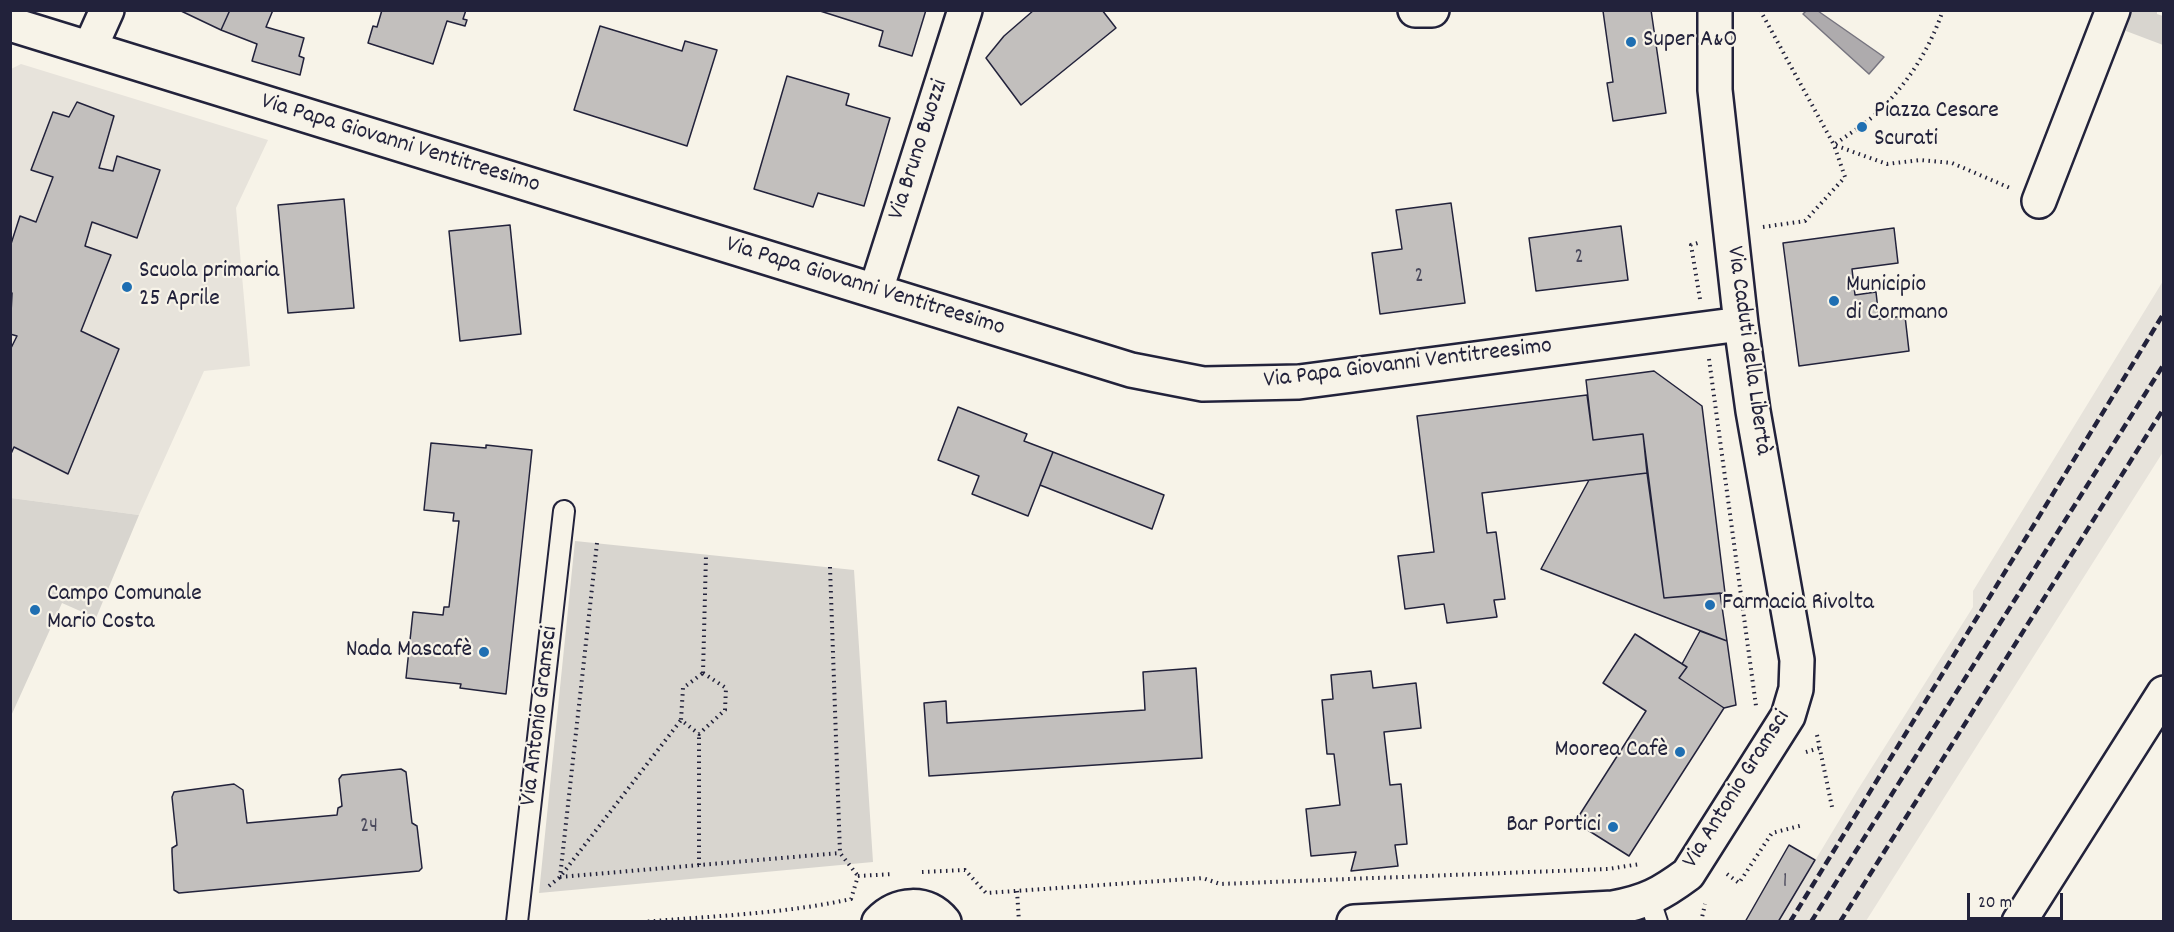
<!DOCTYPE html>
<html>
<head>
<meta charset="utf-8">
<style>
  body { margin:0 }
  #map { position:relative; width:2174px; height:932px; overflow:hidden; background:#f7f3e8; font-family:Dekko,sans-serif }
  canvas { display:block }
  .frame { position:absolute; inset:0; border:12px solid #22223b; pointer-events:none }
  .scale { position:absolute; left:1967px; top:893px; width:96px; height:27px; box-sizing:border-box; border:3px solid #22223b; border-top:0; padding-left:8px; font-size:18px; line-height:21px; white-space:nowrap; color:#22223b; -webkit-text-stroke:4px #f7f3e8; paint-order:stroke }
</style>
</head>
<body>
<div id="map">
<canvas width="2174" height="932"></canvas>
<div class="frame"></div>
<div class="scale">20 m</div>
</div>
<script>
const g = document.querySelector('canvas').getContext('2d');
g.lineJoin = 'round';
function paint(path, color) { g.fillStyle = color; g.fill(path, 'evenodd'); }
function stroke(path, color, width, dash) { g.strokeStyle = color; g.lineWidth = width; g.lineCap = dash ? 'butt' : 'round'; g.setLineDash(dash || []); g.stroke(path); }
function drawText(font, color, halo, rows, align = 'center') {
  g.font = font + ' Dekko,sans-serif'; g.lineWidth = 4.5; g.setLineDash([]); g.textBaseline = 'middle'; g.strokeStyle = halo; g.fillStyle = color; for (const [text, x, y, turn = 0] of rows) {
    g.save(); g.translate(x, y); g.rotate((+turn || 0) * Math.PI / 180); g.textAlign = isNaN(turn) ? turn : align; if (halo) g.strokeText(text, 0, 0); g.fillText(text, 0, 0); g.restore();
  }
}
const built = new Path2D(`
  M 21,64 L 268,140 L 236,208 L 250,366 L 204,371 L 139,515 L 11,498 L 11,69 Z
  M 2163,281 L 2163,452 L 1866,921 L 1778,922 L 1857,791 L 1973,607 L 1973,591 Z`);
const green = new Path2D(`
  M 2132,11 L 2157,11 L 2157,14 L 2163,16 L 2163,45 L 2126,31 Z
  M 11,498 L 139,515 L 96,618 L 62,603 L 11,716 Z
  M 575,541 L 854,570 L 873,862 L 539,893 Z`);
const water = new Path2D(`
  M 1806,11 L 1818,11 L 1884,57 L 1869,74 L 1803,14 Z`);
const building = new Path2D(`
  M 179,10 L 230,10 L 221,30 Z
  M 230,10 L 273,10 L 266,27 L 304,38 L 299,56 L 304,58 L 300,75 L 252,61 L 257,44 L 221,30 Z
  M 382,10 L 466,10 L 463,19 L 467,20 L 465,26 L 447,21 L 433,64 L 368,43 L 373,26 L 377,27 Z
  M 817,10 L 926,10 L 912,56 L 879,46 L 883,31 Z
  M 1034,10 L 1102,10 L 1116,28 L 1021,105 L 986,58 L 1004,36 Z
  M 1651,10 L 1666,113 L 1613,121 L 1607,83 L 1613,82 L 1603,11 Z
  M 600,26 L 682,51 L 685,41 L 717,50 L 687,146 L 574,110 Z
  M 787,76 L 849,94 L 846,105 L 890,118 L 864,206 L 818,193 L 813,207 L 754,189 Z
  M 77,102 L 114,116 L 99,168 L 113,171 L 117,156 L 160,170 L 137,238 L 92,222 L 85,246 L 111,255 L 81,331 L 119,349 L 68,474 L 14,447 L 10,456 L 10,350 L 17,336 L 10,334 L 12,293 L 10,293 L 10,247 L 20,216 L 36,222 L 53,177 L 31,170 L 53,112 L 69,117 Z
  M 344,199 L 354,308 L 288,313 L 278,205 Z
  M 1451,203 L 1465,303 L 1380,314 L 1372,253 L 1402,249 L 1396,210 Z
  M 510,225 L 521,334 L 460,341 L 449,231 Z
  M 1621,226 L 1628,280 L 1536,291 L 1529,238 Z
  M 1894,228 L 1898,263 L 1852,269 L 1855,295 L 1876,292 L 1879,319 L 1905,316 L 1909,351 L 1799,366 L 1783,243 Z
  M 1654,371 L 1702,406 L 1725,593 L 1664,598 L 1643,434 L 1593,440 L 1586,380 Z
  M 1587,395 L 1593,440 L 1643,434 L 1647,473 L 1482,493 L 1487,533 L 1496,532 L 1505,599 L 1494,600 L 1497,617 L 1447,623 L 1444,604 L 1405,609 L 1398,556 L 1434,552 L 1417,416 Z
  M 958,407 L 1027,434 L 1024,441 L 1053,452 L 1028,516 L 972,494 L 979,476 L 938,460 Z
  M 431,443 L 486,448 L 486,445 L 532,450 L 506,694 L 460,688 L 461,684 L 406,678 L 413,612 L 443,615 L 444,607 L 449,607 L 459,521 L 453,521 L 454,513 L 424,510 Z
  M 1053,452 L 1164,495 L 1152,529 L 1040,485 Z
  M 1647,473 L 1664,598 L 1720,593 L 1727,641 L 1541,569 L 1589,480 Z
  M 1700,631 L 1727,641 L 1736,705 L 1724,708 L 1679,678 L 1687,667 L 1682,664 Z
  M 1635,634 L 1687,667 L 1679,678 L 1724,708 L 1629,856 L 1575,822 L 1646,711 L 1603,683 Z
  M 1196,668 L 1202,758 L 929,776 L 924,703 L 946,701 L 947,723 L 1145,710 L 1143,672 Z
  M 1371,671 L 1373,688 L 1416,683 L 1421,728 L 1384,732 L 1390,785 L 1401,784 L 1407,844 L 1395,845 L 1398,866 L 1351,871 L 1356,852 L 1311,856 L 1306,809 L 1340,805 L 1334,754 L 1327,754 L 1322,700 L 1333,699 L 1331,675 Z
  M 401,769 L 406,772 L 412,823 L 417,826 L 422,868 L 419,871 L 179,893 L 174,890 L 172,852 L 172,848 L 177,845 L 172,797 L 174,792 L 234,784 L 243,790 L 247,823 L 337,815 L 338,808 L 342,806 L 339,779 L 342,775 Z
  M 1789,845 L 1815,860 L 1778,922 L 1745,922 Z`);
const path = new Path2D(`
  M 1760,10 L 1834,145 L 1887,164 L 1920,160 L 1952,163 L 2010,188
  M 1763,227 L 1805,221 L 1845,177 L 1834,145 C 1850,133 1869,122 1882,108 C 1910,80 1930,48 1943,10
  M 1700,299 L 1691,245 L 1701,242
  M 1709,359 L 1756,706
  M 597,543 L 560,877 L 840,853
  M 830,567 L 840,853 L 858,876
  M 703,673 L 726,688 L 725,710 L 699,734 L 681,720 L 683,688 Z
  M 703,673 L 706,555
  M 1817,735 L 1832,807
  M 1806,752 L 1819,748
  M 699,865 L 699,734
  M 922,872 L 965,870 L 986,893 L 1203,878 L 1220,884 L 1608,869 L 1640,864
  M 1727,874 L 1739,883 L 1772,833 L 1803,825
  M 858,876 L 893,874
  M 549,886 L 560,877 L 681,720
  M 1017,891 L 1019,922
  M 642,922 C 711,916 783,914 851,899 L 858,876
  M 1701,922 L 1705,904`);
const lane = new Path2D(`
  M 1649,898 L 1657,922
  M 517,922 L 564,511`);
const street = new Path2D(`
  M 1415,10 L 1432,10
  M 10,24 L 1131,370 L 1203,384 L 1299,382 L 1741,324
  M 90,48 L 107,10
  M 2039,201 L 2113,10
  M 876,290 L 965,10
  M 879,922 C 897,903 926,900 944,922
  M 1354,922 L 1613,908 C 1646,902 1661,894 1688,874 L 1788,716 L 1796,689 L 1797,660 L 1753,411 L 1741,324 L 1715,90 L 1715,10
  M 2019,922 L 2164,693`);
const rail = new Path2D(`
  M 1790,922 L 2164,313
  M 1811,922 L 2164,364
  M 1840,922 L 2164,408`);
const markers = [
  [1631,42,6,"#1f6fb2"],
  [1862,127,6,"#1f6fb2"],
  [127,287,6,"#1f6fb2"],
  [1834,301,6,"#1f6fb2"],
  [1710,605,6,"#1f6fb2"],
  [35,610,6,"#1f6fb2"],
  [484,652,6,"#1f6fb2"],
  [1680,752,6,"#1f6fb2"],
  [1613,827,6,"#1f6fb2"]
];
const numberNames = [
  ["2",1579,259],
  ["2",1419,278],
  ["24",369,828],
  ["1",1785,883]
];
const poiNames = [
  ["Super A&O",1643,42],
  ["Piazza Cesare",1874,113],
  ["Scurati",1874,141],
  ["Scuola primaria",139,273],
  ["25 Aprile",139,301],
  ["Municipio",1846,287],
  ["di Cormano",1846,315],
  ["Campo Comunale",47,596],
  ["Mario Costa",47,624],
  ["Farmacia Rivolta",1722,605],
  ["Nada Mascafè",472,652,"right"],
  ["Moorea Cafè",1668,752,"right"],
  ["Bar Portici",1601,827,"right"]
];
const streetNames = [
  ["Via Papa Giovanni Ventitreesimo",400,145,17],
  ["Via Bruno Buozzi",920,150,-72],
  ["Via Papa Giovanni Ventitreesimo",865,288,17],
  ["Via Caduti della Libertà",1747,351,82],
  ["Via Papa Giovanni Ventitreesimo",1408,365,-7],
  ["Via Antonio Gramsci",541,716,-83],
  ["Via Antonio Gramsci",1738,790,-58]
];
paint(built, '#e7e3db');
paint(green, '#d8d5cf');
paint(water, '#aeabad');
stroke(water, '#76747f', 1.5);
paint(building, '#c2bfbd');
stroke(building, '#22223b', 1.5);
stroke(lane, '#22223b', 24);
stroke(street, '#22223b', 38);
stroke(path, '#22223b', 4, [1.5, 4.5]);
stroke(lane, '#f7f3e8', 20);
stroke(street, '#f7f3e8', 33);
stroke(rail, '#22223b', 4.5, [9, 4.5]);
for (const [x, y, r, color] of markers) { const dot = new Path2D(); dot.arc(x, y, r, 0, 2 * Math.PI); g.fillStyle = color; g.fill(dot); stroke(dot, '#f7f3e8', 2); }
drawText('21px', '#4a495c', null, numberNames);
drawText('24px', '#22223b', '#f7f3e8', poiNames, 'left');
drawText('24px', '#22223b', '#f7f3e8', streetNames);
</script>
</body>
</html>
